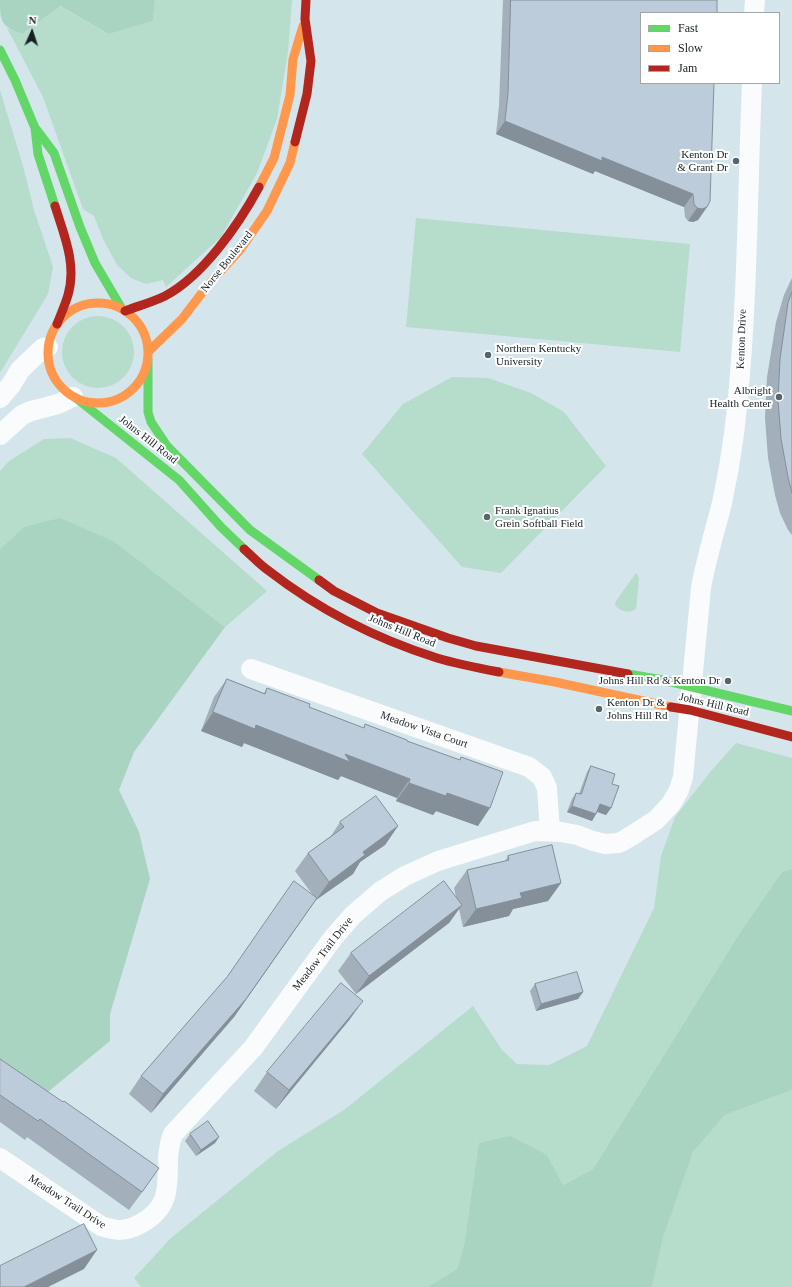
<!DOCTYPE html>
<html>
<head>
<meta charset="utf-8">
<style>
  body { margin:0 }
  #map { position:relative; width:792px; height:1287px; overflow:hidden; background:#d4e5ec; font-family:"Times New Roman",serif }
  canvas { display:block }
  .legend { position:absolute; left:640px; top:12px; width:140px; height:72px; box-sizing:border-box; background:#fff; border:1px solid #a2a6a8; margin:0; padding:5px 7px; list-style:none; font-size:12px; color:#162126 }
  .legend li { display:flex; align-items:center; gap:8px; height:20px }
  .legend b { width:20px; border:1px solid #a2a6a8 }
  .north { position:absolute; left:12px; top:12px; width:40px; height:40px; -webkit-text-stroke:3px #fff; paint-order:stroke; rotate:3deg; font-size:11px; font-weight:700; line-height:16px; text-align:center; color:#162126 }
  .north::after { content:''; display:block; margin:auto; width:14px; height:18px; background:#162126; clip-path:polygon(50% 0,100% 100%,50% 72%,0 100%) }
</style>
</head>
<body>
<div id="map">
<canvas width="792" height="1287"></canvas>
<ul class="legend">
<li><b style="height:5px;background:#63d668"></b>Fast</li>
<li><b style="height:5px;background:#ff974d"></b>Slow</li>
<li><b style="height:5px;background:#b3261e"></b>Jam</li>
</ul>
<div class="north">N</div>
</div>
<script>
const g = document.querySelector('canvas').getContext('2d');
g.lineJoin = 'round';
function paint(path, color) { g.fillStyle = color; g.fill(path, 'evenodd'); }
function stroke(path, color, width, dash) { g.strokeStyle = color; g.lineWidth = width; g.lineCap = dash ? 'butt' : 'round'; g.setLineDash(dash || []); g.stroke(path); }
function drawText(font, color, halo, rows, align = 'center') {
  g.font = font + ' "Times New Roman",serif'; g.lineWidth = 4; g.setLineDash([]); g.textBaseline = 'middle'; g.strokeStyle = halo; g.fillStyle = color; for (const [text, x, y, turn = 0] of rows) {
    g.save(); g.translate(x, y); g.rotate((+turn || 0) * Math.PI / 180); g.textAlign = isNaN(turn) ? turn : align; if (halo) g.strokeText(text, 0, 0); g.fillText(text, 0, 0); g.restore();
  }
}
const green = new Path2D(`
  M 155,0 L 292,0 L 288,52 L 277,119 L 257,173 L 221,237 L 166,287 L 163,280 L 146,284 L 131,278 L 117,265 L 103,239 L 94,216 L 83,209 L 43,97 L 7,28 L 22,34 L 59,6 L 109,34 L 153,21 Z
  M 0,90 L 23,166 L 34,210 L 53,267 L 48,294 L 0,373 Z
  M 416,218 L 690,244 L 680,352 L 406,327 Z
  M62 352a36 36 0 1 1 72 0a36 36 0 1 1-72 0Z
  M 452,377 L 488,378 L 531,393 L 564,412 L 606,466 L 501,573 L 462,567 L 362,454 L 403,404 Z
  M 70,438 L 116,458 L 267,591 L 225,627 L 115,542 L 24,527 L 0,549 L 0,471 L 9,461 L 44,439 Z
  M 636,573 L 639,578 L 636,609 C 629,614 621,612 615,605 L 616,601 Z
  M 736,743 L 792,758 L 792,869 L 782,872 L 743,928 L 593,1169 L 563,1185 L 547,1155 L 465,1241 L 457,1269 L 427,1287 L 141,1287 L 134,1278 L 171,1238 L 278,1151 L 344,1110 L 473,1006 L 502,1050 L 517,1064 L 549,1065 L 587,1046 L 654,908 L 661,856 L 675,817 L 711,771 Z
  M 792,1090 L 792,1287 L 652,1287 L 663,1238 L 693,1152 L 725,1115 Z`);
const forest = new Path2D(`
  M 0,0 L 155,0 L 153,21 L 109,34 L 60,6 L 22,34 C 1,26 0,22 0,0 Z
  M 60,518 L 115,542 L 225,627 L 134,752 L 119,790 L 139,832 L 150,879 L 110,1014 L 110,1041 L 43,1096 L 0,1067 L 0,549 L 24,527 Z
  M 792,869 L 792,1090 L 725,1115 L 693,1152 L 663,1238 L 652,1287 L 427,1287 L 457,1269 L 465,1241 L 479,1143 L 510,1136 L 547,1155 L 563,1185 L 593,1169 L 743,928 L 782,872 Z`);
const street = new Path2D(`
  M 754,13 L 755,0
  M 0,398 L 11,385 L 20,370 L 43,348 L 48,347
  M 0,435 L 22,415 L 31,411 L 58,404 L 73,397
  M 251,669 L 529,767 L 542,777 L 547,788 L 550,831
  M 0,1158 L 101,1226 C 116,1231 125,1232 140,1224 C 183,1201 159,1168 173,1134 L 253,1048 L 333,938 L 353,915 L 381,891 L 405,876 L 438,861 L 535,831 L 561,832 L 577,835 L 593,841 L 605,844 L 619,843 L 628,838 L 656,820 L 671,804 L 679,790 L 683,777 L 701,588 C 706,559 715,531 722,503 C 727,480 731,457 734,434 C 748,318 747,200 752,83`);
const fast = new Path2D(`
  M 0,50 L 15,80 L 35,128 L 38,154 L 55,206
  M 36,129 L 54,153 L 80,227 L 95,263 L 122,309
  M 148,359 L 148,412 L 151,422 L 167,446 L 250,530 L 319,580
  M 76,398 L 179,480 L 221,527 L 244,549
  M 628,674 L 663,680 L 792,711`);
const slow = new Path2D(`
  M 259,187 L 274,158 L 290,95 L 293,59 L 303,26
  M48 353a50 50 0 1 1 100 0a50 50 0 1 1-100 0Z
  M 148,352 L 182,319 L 208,285 L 240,250 L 267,211 L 290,163 L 295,142
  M 499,672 L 555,682 L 671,707`);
const jam = new Path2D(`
  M 295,142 L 307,94 L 311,61 L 305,19 L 306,0
  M 55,206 C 64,235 77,264 68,295 C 65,305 61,314 57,324
  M 125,311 C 138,306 153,302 165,296 C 203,276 239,224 259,187
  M 244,549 C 252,556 260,565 269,571 C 318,609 377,639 437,658 C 457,664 478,668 499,672
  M 319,580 L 334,591 L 377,613 L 448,638 L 476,646 L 628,674
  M 671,707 L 690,710 L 792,737`);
const wall = new Path2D(`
  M 503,0 L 717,0 L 707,207 L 698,220 L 693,222 L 688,221 L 685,217 L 684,207 L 595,171 L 593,174 L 496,134 L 499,106 Z
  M 792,278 L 792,535 L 788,530 L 780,513 L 775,495 L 768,458 L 765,418 L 767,377 L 776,322 L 784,295 L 790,282 Z
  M 227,679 L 264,693 L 267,688 L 309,707 L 363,728 L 365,724 L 407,741 L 459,760 L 461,757 L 478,826 L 436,811 L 433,815 L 396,801 L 397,798 L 341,776 L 338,780 L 244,743 L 242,747 L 201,731 L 214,697 Z
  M 591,766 L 612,784 L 611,808 L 606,815 L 597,812 L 596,814 L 592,821 L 567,812 L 572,799 L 576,793 L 579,794 L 587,772 Z
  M 340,822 L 398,826 L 385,845 L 360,862 L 353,874 L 316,900 L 234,1017 L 151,1113 L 129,1094 L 141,1076 L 312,894 L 295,871 L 308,853 L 331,836 Z
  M 508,856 L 561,883 L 548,901 L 513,909 L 509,916 L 463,927 L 459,909 L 449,923 L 356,994 L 338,971 L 351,953 L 456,897 L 454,888 L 467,870 L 505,861 Z
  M 535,984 L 583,992 L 578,999 L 536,1011 L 530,991 Z
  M 350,1019 L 276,1109 L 254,1091 L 267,1072 Z
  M 0,1059 L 146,1187 L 129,1210 L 27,1137 L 25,1140 L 0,1122 Z
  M 190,1134 L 219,1137 L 215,1143 L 196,1156 L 185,1141 Z`);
const shadedWall = new Path2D(`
  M 505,121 L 602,157 L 693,194 L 684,207 L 595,171 L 593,174 L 496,134 Z
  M 707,207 L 698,220 L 693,222 L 688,221 L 697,208 Z
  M 213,712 L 256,725 L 345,754 L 410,779 L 397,798 L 341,776 L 338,780 L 244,743 L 242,747 L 201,731 Z
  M 409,783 L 447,793 L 490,808 L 478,826 L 436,811 L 433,815 L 396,801 Z
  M 600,804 L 611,808 L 606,815 L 595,811 Z
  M 572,806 L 596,814 L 592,821 L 567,812 Z
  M 398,826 L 385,845 L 360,862 L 353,874 L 316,900 L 329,882 L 363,852 Z
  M 561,883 L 548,901 L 513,909 L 509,916 L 463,927 L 476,909 L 520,893 Z
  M 317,898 L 234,1017 L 151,1113 L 163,1094 Z
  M 462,905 L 449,923 L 356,994 L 369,976 Z
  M 583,992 L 578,999 L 536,1011 L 541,1004 Z
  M 363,1001 L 350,1019 L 276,1109 L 289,1090 Z
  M 219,1137 L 215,1143 L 196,1156 L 201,1150 Z
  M 97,1250 L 84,1269 L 48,1287 L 24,1287 Z`);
const building = new Path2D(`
  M 511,0 L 717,0 L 717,13 L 641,13 L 641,83 L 714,83 L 710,201 L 707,207 L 702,209 L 697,208 L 694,204 L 693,194 L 602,157 L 602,161 L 505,121 L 508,93 Z
  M 792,292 L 792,493 L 788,477 L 781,439 L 778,400 L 780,359 L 788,303 Z
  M 227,679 L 265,694 L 267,688 L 310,704 L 309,707 L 364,728 L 365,724 L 407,740 L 407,741 L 460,760 L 461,757 L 503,772 L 490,808 L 447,793 L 446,796 L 409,783 L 410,779 L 345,754 L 350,762 L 256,725 L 255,729 L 213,712 Z
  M 591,766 L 615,774 L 612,784 L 619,786 L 611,808 L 600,804 L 596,814 L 572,806 L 576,793 L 581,794 Z
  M 376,796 L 398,826 L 363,852 L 365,855 L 329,882 L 308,853 L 344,827 L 340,822 Z
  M 552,845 L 561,883 L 520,893 L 522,898 L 476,909 L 467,870 L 509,860 L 508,856 Z
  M 294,881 L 317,898 L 246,999 L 163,1094 L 141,1076 L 227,977 Z
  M 444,881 L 462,905 L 369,976 L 351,953 Z
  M 577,972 L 583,992 L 541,1004 L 535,984 Z
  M 341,983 L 363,1001 L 289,1090 L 267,1072 Z
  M 0,1059 L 63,1102 L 64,1101 L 159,1168 L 142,1192 L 40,1119 L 38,1121 L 0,1095 Z
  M 208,1121 L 219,1137 L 201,1150 L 190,1134 Z
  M 84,1224 L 97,1250 L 24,1287 L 0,1287 L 0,1266 Z`);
const markers = [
  [736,161,4,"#58666b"],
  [488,355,4,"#58666b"],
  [779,397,4,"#58666b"],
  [487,517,4,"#58666b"],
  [728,681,4,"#58666b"],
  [599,709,4,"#58666b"]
];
const poiNames = [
  ["Kenton Dr",728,155],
  ["& Grant Dr",728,168],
  ["Northern Kentucky",496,349,"left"],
  ["University",496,362,"left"],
  ["Albright",771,391],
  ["Health Center",771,404],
  ["Frank Ignatius",495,511,"left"],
  ["Grein Softball Field",495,524,"left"],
  ["Johns Hill Rd & Kenton Dr",720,681],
  ["Kenton Dr &",607,703,"left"],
  ["Johns Hill Rd",607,716,"left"]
];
const streetNames = [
  ["Norse Boulevard",227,262,-51],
  ["Kenton Drive",742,339,-88],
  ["Johns Hill Road",148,440,38],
  ["Johns Hill Road",402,631,22],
  ["Johns Hill Road",714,705,13],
  ["Meadow Vista Court",424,730,19],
  ["Meadow Trail Drive",323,954,-52],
  ["Meadow Trail Drive",67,1202,33]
];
paint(green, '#b6dccc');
paint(forest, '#a9d4c1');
stroke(street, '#f9fbfc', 20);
stroke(fast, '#63d668', 9);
stroke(slow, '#ff974d', 9);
stroke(jam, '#b3261e', 9);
paint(wall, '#a3afbb');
paint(shadedWall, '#848f99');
paint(building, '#bdccda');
stroke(building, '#848f99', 1);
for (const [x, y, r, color] of markers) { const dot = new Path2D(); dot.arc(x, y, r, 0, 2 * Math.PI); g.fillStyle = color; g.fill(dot); stroke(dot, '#fff', 1.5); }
drawText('11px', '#162126', '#fff', poiNames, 'right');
drawText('11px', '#162126', '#fff', streetNames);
</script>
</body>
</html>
